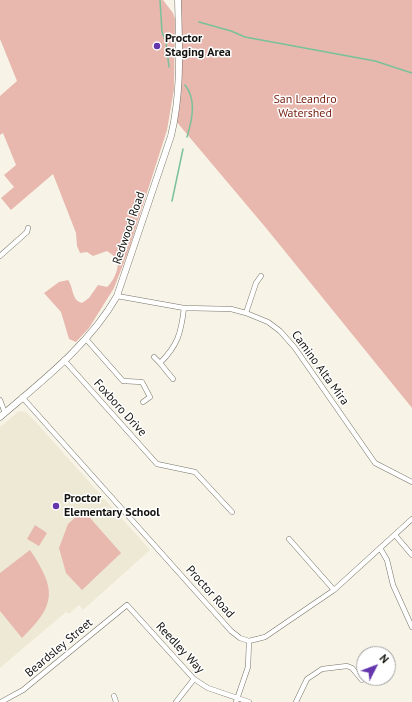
<!DOCTYPE html>
<html>
<head>
<meta charset="utf-8">
<style>
  body { margin:0 }
  #map { position:relative; width:412px; height:702px; overflow:hidden; background:#f7f4e7; font-family:"PT Sans",sans-serif }
  canvas { display:block }
  .north { position:absolute; left:356px; top:646px; width:40px; height:40px; box-sizing:border-box; background:#fff; border:1px solid #a1a09f; border-radius:50%; rotate:48deg; font-size:11px; font-weight:700; line-height:16px; text-align:center; color:#13120e }
  .north::after { content:''; display:block; margin:auto; width:14px; height:18px; background:#6435ac; clip-path:polygon(50% 0,100% 100%,50% 72%,0 100%) }
</style>
</head>
<body>
<div id="map">
<canvas width="412" height="702"></canvas>
<div class="north">N</div>
</div>
<script>
const g = document.querySelector('canvas').getContext('2d');
g.lineJoin = 'round';
function paint(path, color) { g.fillStyle = color; g.fill(path, 'evenodd'); }
function stroke(path, color, width, dash) { g.strokeStyle = color; g.lineWidth = width; g.lineCap = dash ? 'butt' : 'round'; g.setLineDash(dash || []); g.stroke(path); }
function drawText(font, color, halo, rows, align = 'center') {
  g.font = font + ' "PT Sans",sans-serif'; g.lineWidth = 3; g.setLineDash([]); g.textBaseline = 'middle'; g.strokeStyle = halo; g.fillStyle = color; for (const [text, x, y, turn = 0] of rows) {
    g.save(); g.translate(x, y); g.rotate((+turn || 0) * Math.PI / 180); g.textAlign = isNaN(turn) ? turn : align; if (halo) g.strokeText(text, 0, 0); g.fillText(text, 0, 0); g.restore();
  }
}
const built = new Path2D(`
  M 19,411 L 26,412 L 34,420 L 150,550 L 83,610 L 79,605 L 69,614 L 66,612 L 0,668 L 0,427 Z`);
const green = new Path2D(`
  M 0,0 L 163,0 L 173,13 L 175,19 L 174,89 L 167,130 L 128,252 L 114,288 L 89,328 L 76,342 L 69,339 L 61,312 L 44,293 L 59,282 L 68,280 C 74,288 71,300 82,303 L 89,298 L 98,285 L 107,287 C 114,281 119,268 118,259 L 107,251 L 93,256 L 87,252 L 80,253 L 77,246 L 76,233 L 53,174 L 11,210 L 1,198 L 14,187 L 4,175 L 16,165 L 3,133 L 0,135 L 0,96 L 17,81 L 0,39 Z
  M 178,0 L 412,0 L 412,408 L 266,228 L 175,120 Z
  M 83,510 L 121,553 L 82,590 L 66,573 L 59,548 L 68,524 Z
  M 35,525 L 47,533 L 39,546 L 27,539 Z
  M 30,550 C 56,589 57,604 22,638 L 0,611 L 0,573 Z`);
const stream = new Path2D(`
  M 160,0 L 162,32 L 166,42 L 169,67
  M 199,22 L 231,31 L 245,37 L 375,61 L 412,73
  M 185,85 C 197,100 192,120 187,137
  M 172,201 L 183,149`);
const minor = new Path2D(`
  M 0,256 L 27,232 L 28,228
  M 117,296 L 184,308 L 231,309 L 246,313 L 268,322 L 280,331 L 295,348 L 375,463 L 412,482
  M 246,313 L 256,283 L 261,276
  M 86,339 L 123,381 L 142,382 L 150,397 L 143,402
  M 154,357 L 160,363
  M 64,360 L 157,464 L 195,472 L 232,512
  M 173,379 L 160,363 C 178,345 181,333 184,308
  M 22,397 L 231,631 L 240,638 L 249,641 L 265,637 L 334,590 L 412,519
  M 0,400 L 5,413
  M 395,535 L 412,555
  M 289,539 L 334,590
  M 380,548 L 387,560 L 393,585 L 412,627
  M 114,696 L 116,702
  M 1,702 L 23,690 L 127,605 L 194,679 L 208,688 L 249,702
  M 176,702 L 194,679
  M 236,702 L 248,667 L 249,641
  M 296,702 L 307,679 L 322,669 L 347,666 L 352,668 L 362,680`);
const secondary = new Path2D(`
  M 0,417 C 42,381 89,345 117,296 L 171,136 C 182,91 179,45 178,0`);
const markers = [
  [157,46,4,"#6435ac"],
  [56,506,4,"#6435ac"]
];
const poiNames = [
  ["Proctor",165,39],
  ["Staging Area",165,53],
  ["Proctor",64,499],
  ["Elementary School",64,513]
];
const parkNames = [
  ["San Leandro",305,100],
  ["Watershed",305,114]
];
const streetNames = [
  ["Redwood Road",129,228,-71],
  ["Camino Alta Mira",320,368,54],
  ["Foxboro Drive",120,408,48],
  ["Proctor Road",210,592,48],
  ["Beardsley Street",59,648,-40],
  ["Reedley Way",180,648,47]
];
paint(built, '#eee9d5');
paint(green, '#e8b7ad');
stroke(stream, '#79c19a', 1.5);
stroke(minor, '#767368', 5.5);
stroke(secondary, '#767368', 7);
stroke(minor, '#fff', 4.5);
stroke(secondary, '#fff', 6);
for (const [x, y, r, color] of markers) { const dot = new Path2D(); dot.arc(x, y, r, 0, 2 * Math.PI); g.fillStyle = color; g.fill(dot); stroke(dot, '#fff', 1.5); }
drawText('bold 12px', '#13120e', '#fff', poiNames, 'left');
drawText('12px', '#761f11', '#fff', parkNames);
drawText('12px', '#13120e', '#fff', streetNames);
</script>
</body>
</html>
